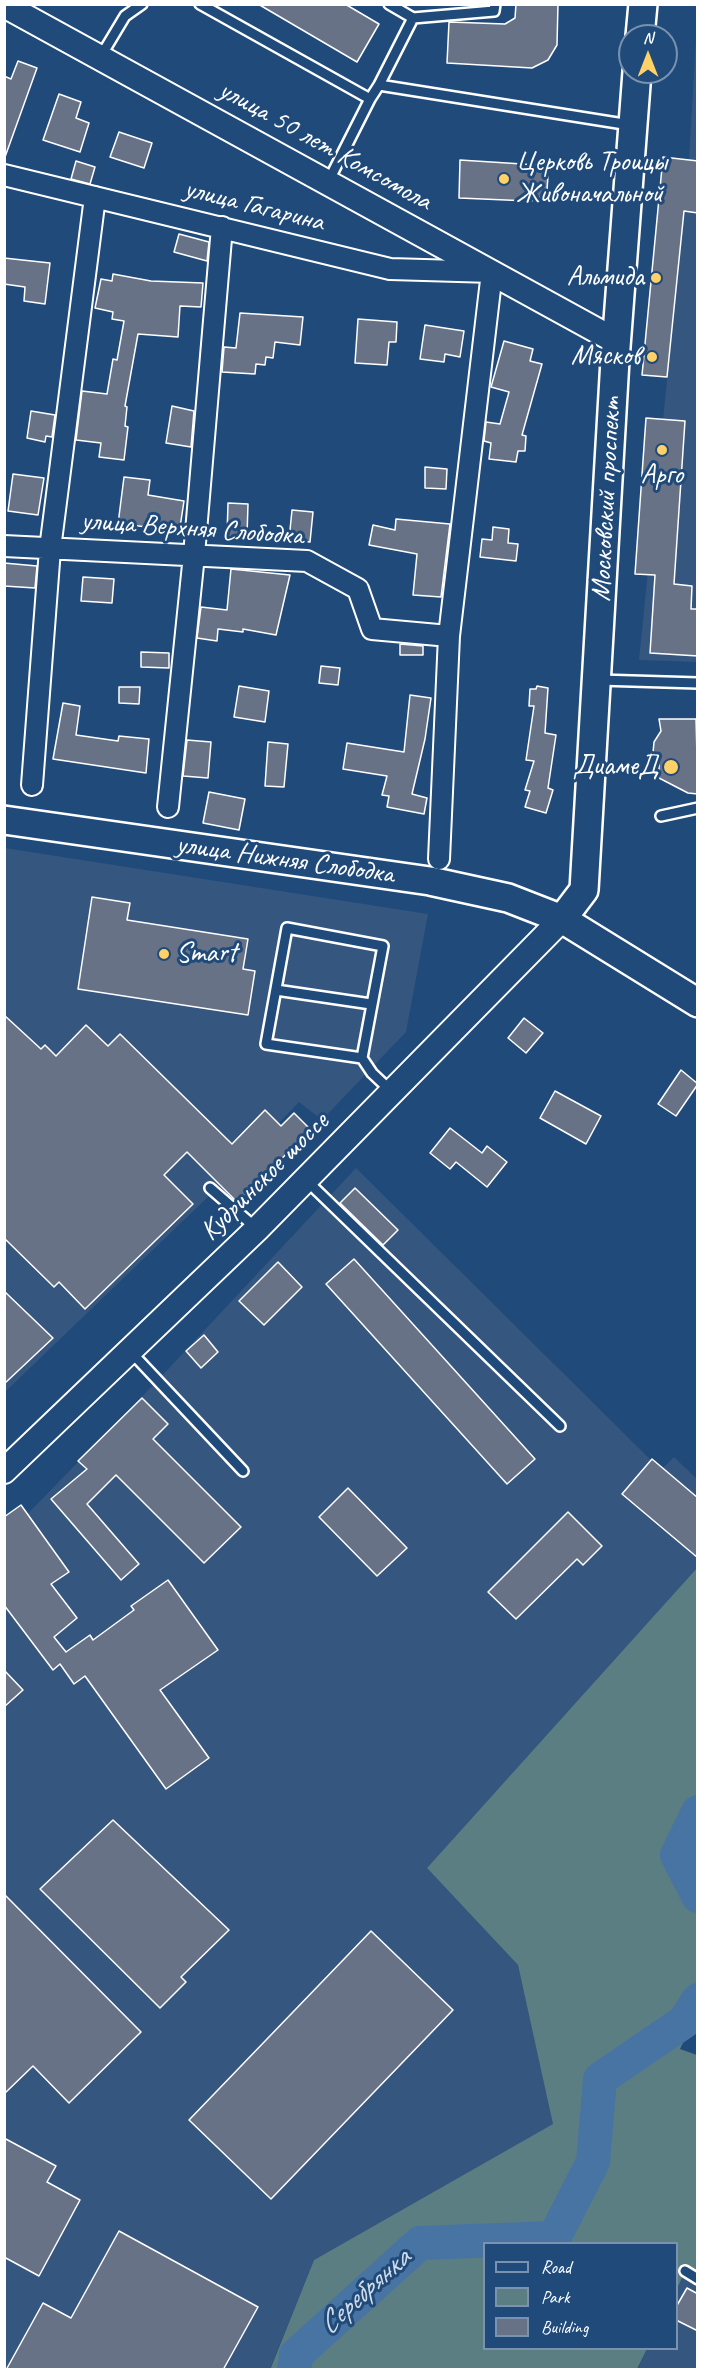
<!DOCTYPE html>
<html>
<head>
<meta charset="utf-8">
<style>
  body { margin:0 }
  #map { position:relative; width:702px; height:2374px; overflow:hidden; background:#1f4a7a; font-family:Caveat,sans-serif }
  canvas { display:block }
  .frame { position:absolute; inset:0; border:6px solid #fff; pointer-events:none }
  .legend { position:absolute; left:483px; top:2242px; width:195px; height:108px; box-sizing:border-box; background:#1f4a7a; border:2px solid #7992af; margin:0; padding:8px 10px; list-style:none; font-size:18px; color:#fff }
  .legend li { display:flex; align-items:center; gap:12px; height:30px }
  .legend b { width:30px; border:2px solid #7992af }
  .north { position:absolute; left:618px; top:24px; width:60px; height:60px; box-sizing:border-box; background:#1f4a7a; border:2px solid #7992af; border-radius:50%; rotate:0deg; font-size:16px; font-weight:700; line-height:24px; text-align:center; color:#fff }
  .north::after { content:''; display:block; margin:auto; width:21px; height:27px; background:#ffd166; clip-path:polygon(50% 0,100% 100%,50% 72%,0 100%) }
</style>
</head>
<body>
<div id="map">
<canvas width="702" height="2374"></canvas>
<div class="frame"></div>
<ul class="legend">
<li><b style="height:8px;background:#1f4a7a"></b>Road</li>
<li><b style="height:16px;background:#5b7e83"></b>Park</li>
<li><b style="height:16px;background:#687287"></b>Building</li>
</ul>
<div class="north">N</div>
</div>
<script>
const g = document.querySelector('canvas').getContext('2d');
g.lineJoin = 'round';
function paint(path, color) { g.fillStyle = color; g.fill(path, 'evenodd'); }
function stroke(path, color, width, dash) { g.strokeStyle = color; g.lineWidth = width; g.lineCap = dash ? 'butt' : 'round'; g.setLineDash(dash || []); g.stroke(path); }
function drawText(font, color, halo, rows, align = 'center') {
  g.font = font + ' Caveat,sans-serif'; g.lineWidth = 6; g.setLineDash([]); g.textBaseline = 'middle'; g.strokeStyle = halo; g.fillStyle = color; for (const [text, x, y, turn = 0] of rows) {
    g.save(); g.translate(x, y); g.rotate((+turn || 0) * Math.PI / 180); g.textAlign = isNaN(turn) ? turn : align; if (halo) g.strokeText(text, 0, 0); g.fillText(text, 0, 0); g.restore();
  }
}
const built = new Path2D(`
  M 697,20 L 697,662 L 639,660 L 689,160 Z
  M 5,848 L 428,914 L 406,1032 L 322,1120 L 299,1102 L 210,1195 L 5,1392 Z
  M 356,1168 L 661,1470 L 674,1457 L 697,1479 L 697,1568 L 427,1868 L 518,1965 L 554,2124 L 314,2260 L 270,2369 L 5,2369 L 4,1538 L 157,1381 Z
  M 685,2271 L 697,2271 L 697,2369 L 637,2370 L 647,2349 L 676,2348 L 677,2289 Z`);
const green = new Path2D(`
  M 697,1568 L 698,2012 L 680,2049 L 697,2055 L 697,2271 L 685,2271 L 677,2289 L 676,2244 L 484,2244 L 484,2348 L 647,2349 L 637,2369 L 270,2370 L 314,2260 L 553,2124 L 518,1965 L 427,1868 Z`);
const river = new Path2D(`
  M 698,1812 L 677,1855 L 698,1896
  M 294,2370 L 296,2355 L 420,2243 L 554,2238 L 593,2162 L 600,2079 L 685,2021 L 698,2000`);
const building = new Path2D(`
  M 258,4 L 345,4 L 379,24 L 357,62 Z
  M 516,4 L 558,4 L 557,45 L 548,60 L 532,68 L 447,63 L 449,22 L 505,24 L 515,18 Z
  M 18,61 L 37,68 L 5,157 L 4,76 L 11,79 Z
  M 59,94 L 81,102 L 76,118 L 89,123 L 80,152 L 43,140 Z
  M 119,132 L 152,143 L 144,168 L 110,157 Z
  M 663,157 L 698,161 L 698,213 L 684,211 L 667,377 L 642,375 Z
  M 460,160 L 538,165 L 548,176 L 547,190 L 537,200 L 529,201 L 459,198 Z
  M 76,161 L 95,167 L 90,184 L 71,179 Z
  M 179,234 L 209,242 L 207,261 L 174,252 Z
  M 4,258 L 50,263 L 45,304 L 24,301 L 25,287 L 4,284 Z
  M 113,274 L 151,281 L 203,283 L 201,307 L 180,306 L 178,337 L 138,334 L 125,406 L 127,407 L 125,426 L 128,427 L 124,460 L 99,457 L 101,443 L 76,440 L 82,391 L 107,394 L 113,359 L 117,360 L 124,321 L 112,319 L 113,312 L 95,308 L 101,279 L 112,281 Z
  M 240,313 L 303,317 L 300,345 L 275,342 L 273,358 L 266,357 L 265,365 L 256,364 L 255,374 L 222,372 L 224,347 L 236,348 Z
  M 358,319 L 397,322 L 396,342 L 389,342 L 387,365 L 355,363 Z
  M 425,325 L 464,331 L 460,357 L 445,354 L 444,362 L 420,359 Z
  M 504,341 L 533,349 L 530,361 L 542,364 L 522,435 L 526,436 L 525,451 L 518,451 L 516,462 L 489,459 L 491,443 L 484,441 L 486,422 L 500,424 L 509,392 L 491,387 Z
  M 172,406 L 194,411 L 191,447 L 166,443 Z
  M 31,411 L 55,415 L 52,437 L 46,436 L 45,442 L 27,438 Z
  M 646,418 L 685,421 L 674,584 L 692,586 L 691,609 L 698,609 L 698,656 L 650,653 L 655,575 L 635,574 Z
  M 425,467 L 447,469 L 446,489 L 425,488 Z
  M 13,474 L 44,478 L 38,515 L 8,511 Z
  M 124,477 L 150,480 L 148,495 L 184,501 L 179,534 L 158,530 L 158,528 L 118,524 Z
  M 228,503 L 248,504 L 247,536 L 227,536 Z
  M 292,510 L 313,512 L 310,542 L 289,540 Z
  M 396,519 L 450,524 L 441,597 L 413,595 L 417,554 L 369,545 L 373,525 L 395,530 Z
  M 493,527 L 509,529 L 508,543 L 518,544 L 516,561 L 480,557 L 482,539 L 492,540 Z
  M 4,563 L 37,566 L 35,588 L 4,586 Z
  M 231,569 L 290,575 L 276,635 L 243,629 L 243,632 L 218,629 L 217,641 L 197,638 L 201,607 L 227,610 Z
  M 83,577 L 114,579 L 112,603 L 81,601 Z
  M 400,644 L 423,646 L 423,655 L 400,655 Z
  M 141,652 L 169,653 L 169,668 L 141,667 Z
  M 321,666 L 340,668 L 338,685 L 319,683 Z
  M 239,686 L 269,691 L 265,722 L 234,717 Z
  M 537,686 L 548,688 L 545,733 L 556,735 L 548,788 L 553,790 L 546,813 L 525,807 L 530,791 L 525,790 L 534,761 L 526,760 L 534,706 L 529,706 L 530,689 L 536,689 Z
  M 119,687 L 140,687 L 139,704 L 119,703 Z
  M 410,695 L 431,698 L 425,739 L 412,794 L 427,798 L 424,814 L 387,807 L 389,796 L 382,795 L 387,776 L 343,769 L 347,743 L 404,752 Z
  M 63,703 L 80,706 L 76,735 L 118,741 L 119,736 L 149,739 L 146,773 L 53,759 Z
  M 659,719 L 696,719 L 698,794 L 688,793 L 659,778 L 659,765 L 653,753 L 654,742 L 661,731 Z
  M 187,740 L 211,742 L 208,778 L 183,776 Z
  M 268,742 L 288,744 L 284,787 L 265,786 Z
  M 209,792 L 245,799 L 239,830 L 203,823 Z
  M 92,897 L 130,903 L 127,920 L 248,939 L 243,969 L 255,971 L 248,1015 L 78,989 Z
  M 4,1015 L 41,1049 L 45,1045 L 56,1056 L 86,1025 L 108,1046 L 120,1034 L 232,1144 L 265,1110 L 281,1126 L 294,1113 L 311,1130 L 237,1202 L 187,1152 L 164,1175 L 193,1204 L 85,1309 L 59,1282 L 54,1287 L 4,1238 Z
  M 524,1018 L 543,1033 L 526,1053 L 508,1038 Z
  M 681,1070 L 698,1084 L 676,1116 L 658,1104 Z
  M 555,1091 L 601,1116 L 586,1144 L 540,1118 Z
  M 450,1128 L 482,1153 L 487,1146 L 507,1162 L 487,1187 L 456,1162 L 450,1169 L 430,1153 Z
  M 355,1188 L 398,1230 L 383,1245 L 340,1203 Z
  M 354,1259 L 535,1459 L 507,1484 L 326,1284 Z
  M 278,1262 L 302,1287 L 264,1325 L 239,1301 Z
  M 4,1291 L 53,1338 L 4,1384 Z
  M 204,1335 L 218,1352 L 201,1368 L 186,1351 Z
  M 142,1398 L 168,1424 L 153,1439 L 241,1527 L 204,1563 L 116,1475 L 87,1504 L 139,1564 L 121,1580 L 51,1499 L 87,1469 L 78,1461 Z
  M 652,1459 L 698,1498 L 698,1558 L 622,1494 Z
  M 348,1488 L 407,1548 L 377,1576 L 319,1517 Z
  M 21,1505 L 69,1572 L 51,1584 L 77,1618 L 54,1637 L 66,1652 L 90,1635 L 93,1640 L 134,1610 L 131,1606 L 168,1580 L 218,1650 L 160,1690 L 209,1758 L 166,1789 L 85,1676 L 74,1684 L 60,1664 L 53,1670 L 4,1605 L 4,1517 Z
  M 568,1512 L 602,1546 L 583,1565 L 577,1559 L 516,1619 L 488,1592 Z
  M 4,1670 L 23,1690 L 4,1707 Z
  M 113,1820 L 229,1930 L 181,1977 L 186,1982 L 160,2008 L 40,1889 Z
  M 4,1894 L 141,2032 L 69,2103 L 33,2066 L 4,2094 Z
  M 371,1931 L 453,2010 L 271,2199 L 189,2120 Z
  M 4,2138 L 56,2166 L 47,2182 L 80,2200 L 39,2276 L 4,2257 Z
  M 119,2231 L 258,2307 L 223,2370 L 6,2370 L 43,2303 L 71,2318 Z
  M 687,2288 L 698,2294 L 698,2331 L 676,2320 L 676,2307 Z`);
const service = new Path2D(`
  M 200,4 L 370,99 L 379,85
  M 389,4 L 413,18 L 379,85 L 630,125
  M 413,18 L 494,11 L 495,4
  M 101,56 L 125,16 L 142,4
  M 328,182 L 370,99
  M 599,680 L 698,683
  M 661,816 L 698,808
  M 276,990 L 371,1004
  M 362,1058 L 266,1044 L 287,928 L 383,946 L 362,1058 L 372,1073 L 391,1091
  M 306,1180 L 560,1426
  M 210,1188 L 257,1229
  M 130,1351 L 243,1471
  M 685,2271 L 698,2279`);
const minor = new Path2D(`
  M 4,175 L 390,269 L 492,272 L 449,636 L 439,859
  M 4,546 L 307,561 L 358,589 L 372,629 L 449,636
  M 32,785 L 50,549 L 95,197
  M 168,807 L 194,555 L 222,227`);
const tertiary = new Path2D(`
  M 4,5 L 616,341
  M 4,1471 L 257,1229 L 562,919`);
const secondary = new Path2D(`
  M 640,36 L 643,4
  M 4,820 L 430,881 L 508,898 L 562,919 L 698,1003
  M 562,919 L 584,890 L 615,360 L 637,72`);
const markers = [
  [504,179,6,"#ffd166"],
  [656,278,6,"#ffd166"],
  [652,357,6,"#ffd166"],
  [662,450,6,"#ffd166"],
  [671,767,8,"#ffd166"],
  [164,954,6,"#ffd166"]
];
const streetNames = [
  ["улица 50 лет Комсомола",325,146,29],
  ["улица Гагарина",254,206,14],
  ["Московский проспект",607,499,-87],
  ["улица Верхняя Слободка",192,529,4],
  ["улица Нижняя Слободка",285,860,8],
  ["Кудринское шоссе",265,1177,-45]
];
const poiNames = [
  ["Церковь Троицы",516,163,"left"],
  ["Живоначальной",516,195,"left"],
  ["Альмида",644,278],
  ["Мясков",640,357],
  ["Арго",662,476,"center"],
  ["ДиамеД",658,767],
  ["Smart",176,954,"left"]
];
const waterNames = [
  ["Серебрянка",365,2292,-42]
];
paint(built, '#35567e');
paint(green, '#5b7e83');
stroke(river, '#4874a3', 34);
paint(building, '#687287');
stroke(building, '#fff', 1.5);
stroke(service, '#fff', 14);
stroke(minor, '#fff', 24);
stroke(tertiary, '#fff', 28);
stroke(secondary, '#fff', 32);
stroke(service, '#1f4a7a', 9);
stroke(minor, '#1f4a7a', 20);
stroke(tertiary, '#1f4a7a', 24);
stroke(secondary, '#1f4a7a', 27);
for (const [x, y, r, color] of markers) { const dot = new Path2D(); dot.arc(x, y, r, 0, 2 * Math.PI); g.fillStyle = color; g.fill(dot); stroke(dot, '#1f4a7a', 2); }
drawText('28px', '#fff', '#1f4a7a', streetNames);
drawText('28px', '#fff', '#1f4a7a', poiNames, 'right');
drawText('italic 30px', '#d1dce8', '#1f4a7a', waterNames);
</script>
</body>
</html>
